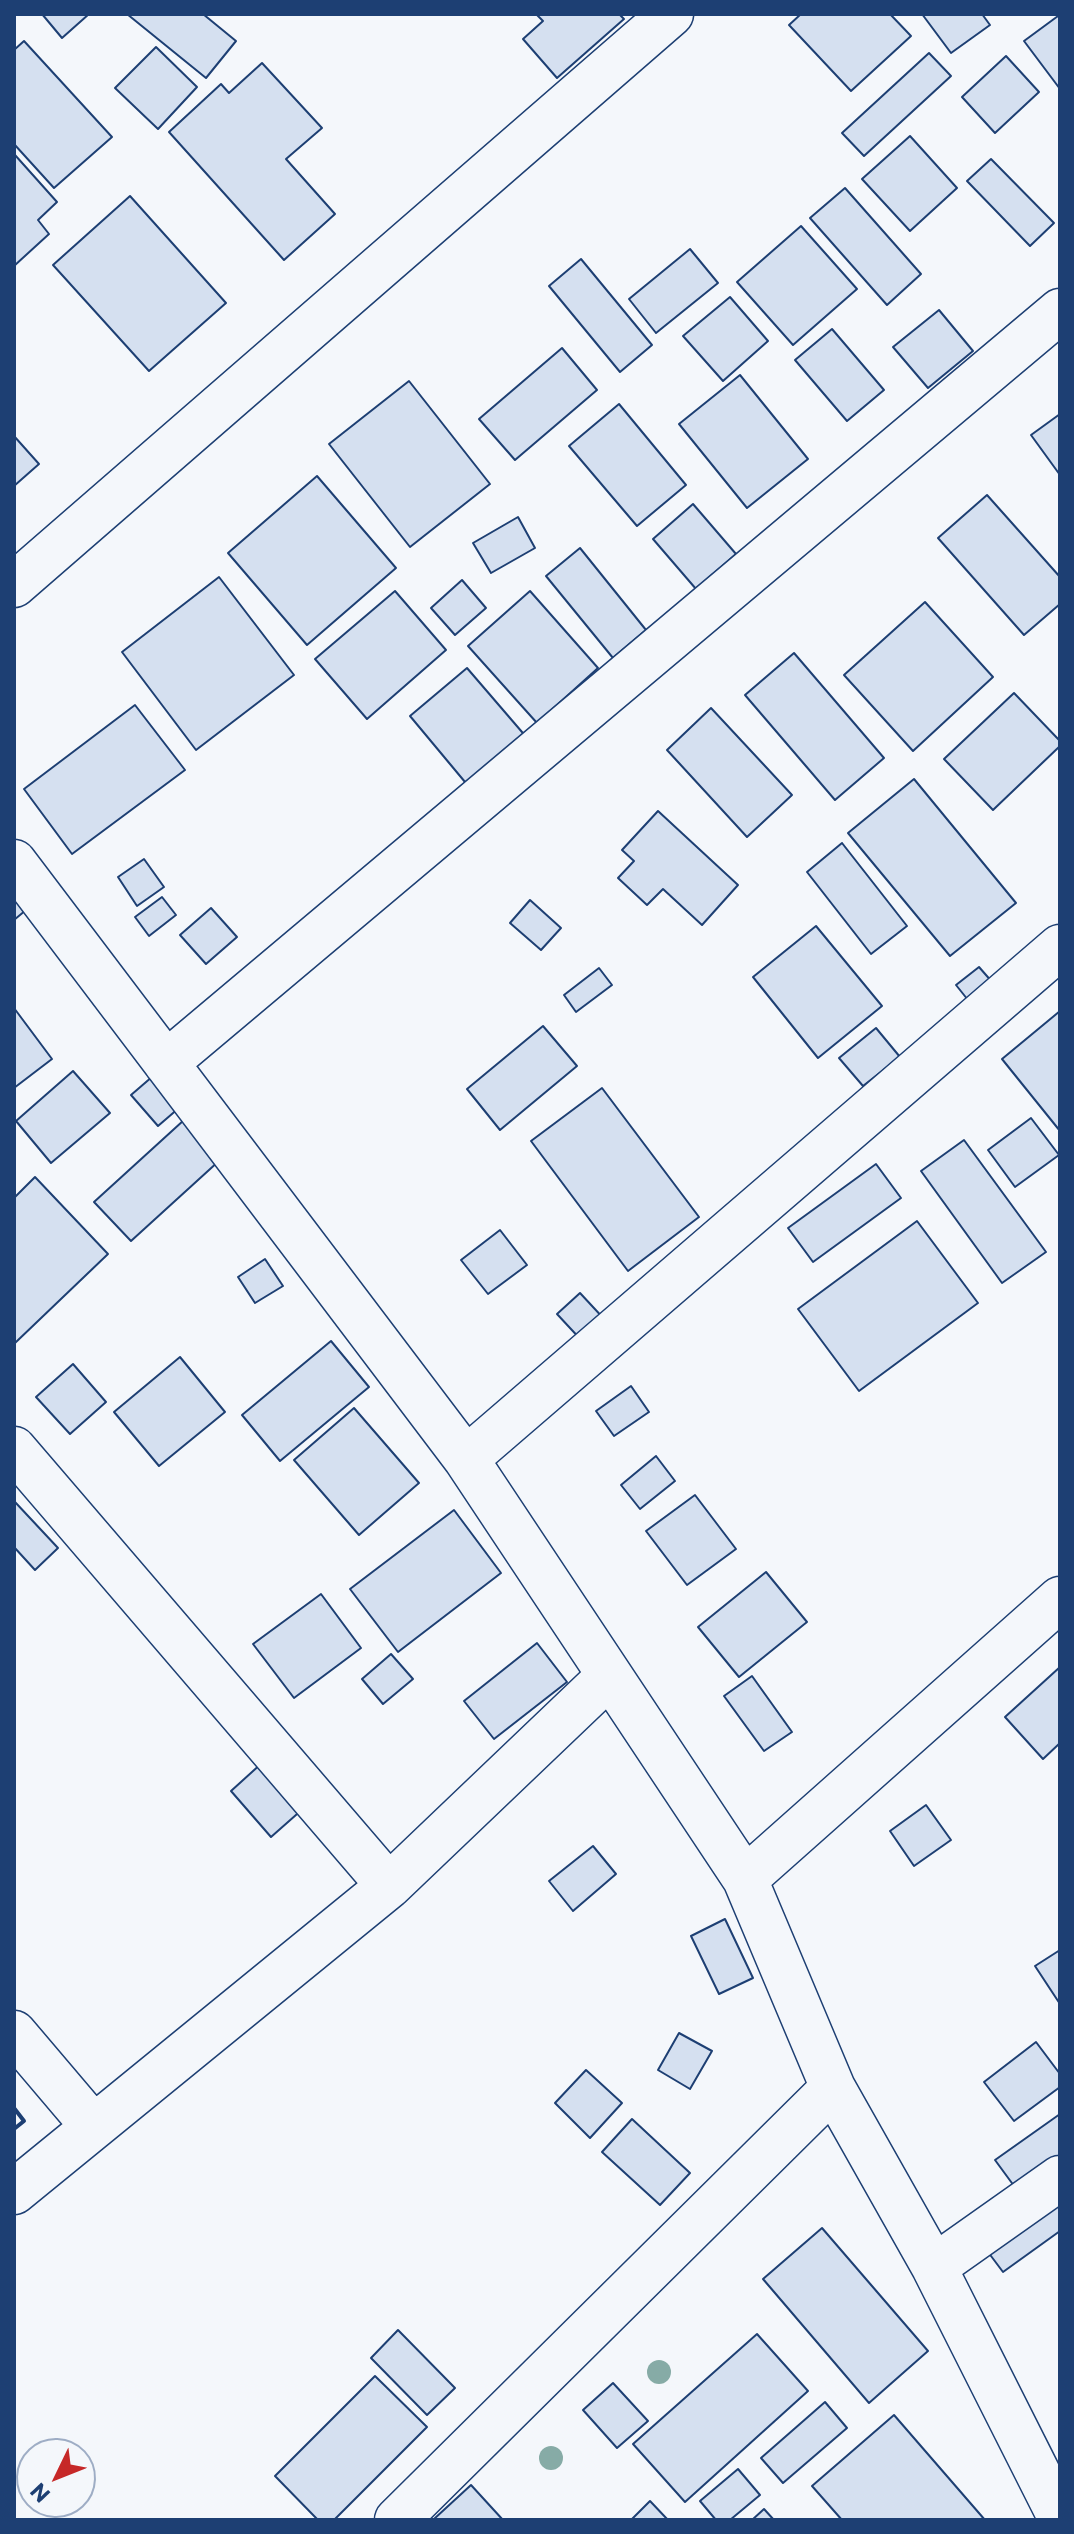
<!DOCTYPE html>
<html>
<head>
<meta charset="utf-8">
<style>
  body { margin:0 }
  #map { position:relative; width:1074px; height:2534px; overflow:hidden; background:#f4f7fb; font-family:Commissioner,sans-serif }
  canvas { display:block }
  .frame { position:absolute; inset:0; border:16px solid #1d3f73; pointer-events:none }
  .north { position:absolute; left:16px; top:2438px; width:80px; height:80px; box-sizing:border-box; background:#f4f7fb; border:2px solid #9eadc5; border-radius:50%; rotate:227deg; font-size:22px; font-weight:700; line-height:32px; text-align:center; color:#1d3f73 }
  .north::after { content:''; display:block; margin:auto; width:28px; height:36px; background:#c62828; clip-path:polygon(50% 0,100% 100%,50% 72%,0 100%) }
</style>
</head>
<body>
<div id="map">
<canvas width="1074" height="2534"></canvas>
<div class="frame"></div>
<div class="north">N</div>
</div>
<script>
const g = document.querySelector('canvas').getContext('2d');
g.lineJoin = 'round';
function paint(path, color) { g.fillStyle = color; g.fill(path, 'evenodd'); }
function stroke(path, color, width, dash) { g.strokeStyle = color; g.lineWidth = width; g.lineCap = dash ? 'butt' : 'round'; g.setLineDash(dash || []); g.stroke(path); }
const building = new Path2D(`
  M 42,14 L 89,14 L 62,38 Z
  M 127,14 L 203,14 L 236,41 L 206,78 Z
  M 536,14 L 619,14 L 624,19 L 557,78 L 523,39 L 543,21 Z
  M 801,14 L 890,14 L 911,36 L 851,91 L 789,25 Z
  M 922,14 L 982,14 L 990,25 L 951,53 Z
  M 1058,16 L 1060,19 L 1060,89 L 1024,41 Z
  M 24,41 L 112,137 L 54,188 L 14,144 L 14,50 Z
  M 156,47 L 197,87 L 158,129 L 115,88 Z
  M 929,53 L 951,76 L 864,156 L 842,133 Z
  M 1006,56 L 1039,92 L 995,133 L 962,97 Z
  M 262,63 L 322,128 L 286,159 L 335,214 L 284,260 L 169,132 L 221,84 L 229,93 Z
  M 910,136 L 957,188 L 910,231 L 862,179 Z
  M 15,155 L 57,202 L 38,220 L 49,234 L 14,266 Z
  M 991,159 L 1054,223 L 1030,246 L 967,181 Z
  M 845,188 L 921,274 L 887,305 L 810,218 Z
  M 130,196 L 226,303 L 149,371 L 53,265 Z
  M 801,226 L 857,289 L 793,345 L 737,282 Z
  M 690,249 L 718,283 L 656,333 L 629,299 Z
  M 581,259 L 652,345 L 620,372 L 549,286 Z
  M 730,297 L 768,341 L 723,381 L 683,336 Z
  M 939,310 L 973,351 L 928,388 L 893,347 Z
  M 832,329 L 884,390 L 847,421 L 795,360 Z
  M 562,348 L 597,390 L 515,460 L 479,419 Z
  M 740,375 L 808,459 L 747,508 L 679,424 Z
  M 409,381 L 490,484 L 410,547 L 329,444 Z
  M 619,404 L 686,485 L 637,526 L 569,446 Z
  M 1060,414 L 1060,475 L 1031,435 Z
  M 14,436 L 39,464 L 14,486 Z
  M 317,476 L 396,568 L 307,645 L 228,553 Z
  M 987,495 L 1060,577 L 1060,604 L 1024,635 L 938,538 Z
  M 693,504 L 736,554 L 696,589 L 653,539 Z
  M 518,517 L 535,548 L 491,573 L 473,543 Z
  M 580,548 L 646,630 L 613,658 L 546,576 Z
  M 219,577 L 294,675 L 196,750 L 122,652 Z
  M 462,580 L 486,608 L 455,635 L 431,608 Z
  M 395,591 L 446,650 L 367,719 L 315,659 Z
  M 530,591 L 598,668 L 537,723 L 468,646 Z
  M 925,602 L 993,677 L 913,751 L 844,675 Z
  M 794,653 L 884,758 L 835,800 L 745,695 Z
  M 467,668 L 528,739 L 470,788 L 410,716 Z
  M 1014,693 L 1060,741 L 1060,746 L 993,810 L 944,759 Z
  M 135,705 L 185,770 L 72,854 L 24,789 Z
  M 711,708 L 792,795 L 747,837 L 667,750 Z
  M 914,779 L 1016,903 L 950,956 L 848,833 Z
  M 658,811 L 738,885 L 702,925 L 663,889 L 647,905 L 618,878 L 634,861 L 622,850 Z
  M 842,843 L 907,926 L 871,954 L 807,872 Z
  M 144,859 L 164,887 L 137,906 L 118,877 Z
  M 14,897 L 26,910 L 14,920 Z
  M 162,897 L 176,915 L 149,936 L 135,917 Z
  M 530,900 L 561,928 L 541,950 L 510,923 Z
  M 211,908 L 237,937 L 206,964 L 180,935 Z
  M 816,926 L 882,1006 L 818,1058 L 753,977 Z
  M 979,967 L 1000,991 L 976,1010 L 956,985 Z
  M 599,968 L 612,985 L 576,1012 L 564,995 Z
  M 14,1008 L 52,1059 L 14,1088 Z
  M 1060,1011 L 1060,1131 L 1002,1059 Z
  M 543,1026 L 577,1066 L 500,1130 L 467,1089 Z
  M 876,1028 L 900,1057 L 863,1086 L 839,1058 Z
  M 160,1070 L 187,1101 L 158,1126 L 131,1095 Z
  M 73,1071 L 110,1113 L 51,1163 L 16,1121 Z
  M 602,1088 L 699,1217 L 628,1271 L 531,1141 Z
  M 1031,1118 L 1059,1155 L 1015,1187 L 988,1150 Z
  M 184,1120 L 220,1160 L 131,1241 L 94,1202 Z
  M 964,1140 L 1046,1252 L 1002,1283 L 921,1171 Z
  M 876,1164 L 901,1198 L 813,1262 L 788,1228 Z
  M 35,1177 L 108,1254 L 15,1343 L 14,1198 Z
  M 917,1221 L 978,1303 L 859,1391 L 798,1309 Z
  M 500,1230 L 527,1265 L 488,1294 L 461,1260 Z
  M 265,1259 L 283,1286 L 255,1303 L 238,1277 Z
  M 580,1293 L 606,1321 L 583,1342 L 557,1314 Z
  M 331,1341 L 369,1387 L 280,1461 L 242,1415 Z
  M 180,1357 L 225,1412 L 159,1466 L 114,1412 Z
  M 73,1364 L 106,1402 L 70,1434 L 36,1397 Z
  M 631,1386 L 649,1412 L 614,1436 L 596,1411 Z
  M 354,1408 L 419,1483 L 359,1535 L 294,1460 Z
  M 656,1456 L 675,1481 L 640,1509 L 621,1485 Z
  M 695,1495 L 736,1549 L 687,1585 L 646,1531 Z
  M 15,1502 L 58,1548 L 35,1570 L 14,1547 Z
  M 454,1510 L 501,1573 L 398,1652 L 350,1589 Z
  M 766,1572 L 807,1622 L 739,1677 L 698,1627 Z
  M 321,1594 L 361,1648 L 294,1698 L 253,1644 Z
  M 537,1643 L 567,1682 L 494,1739 L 464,1701 Z
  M 391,1654 L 413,1679 L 383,1704 L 362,1679 Z
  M 1060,1667 L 1060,1743 L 1043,1759 L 1005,1717 Z
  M 752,1676 L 792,1732 L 764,1751 L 724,1696 Z
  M 263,1762 L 305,1807 L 271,1837 L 231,1791 Z
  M 926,1805 L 951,1840 L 914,1866 L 890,1831 Z
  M 593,1846 L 616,1874 L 573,1911 L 549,1881 Z
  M 725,1919 L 753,1978 L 719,1994 L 691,1936 Z
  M 1060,1950 L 1060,2004 L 1035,1966 Z
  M 679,2033 L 712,2051 L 690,2089 L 658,2070 Z
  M 1036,2042 L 1060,2074 L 1060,2087 L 1014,2121 L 984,2082 Z
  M 586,2070 L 622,2103 L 590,2138 L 555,2103 Z
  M 1060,2114 L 1060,2160 L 1017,2190 L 995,2160 Z
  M 632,2119 L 690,2173 L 660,2205 L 602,2152 Z
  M 1060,2193 L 1060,2231 L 1003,2272 L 985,2248 Z
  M 822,2228 L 928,2351 L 869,2403 L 763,2279 Z
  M 398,2330 L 455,2388 L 427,2415 L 371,2358 Z
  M 757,2334 L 808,2391 L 685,2502 L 633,2444 Z
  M 375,2376 L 427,2427 L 334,2520 L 318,2520 L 275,2476 Z
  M 613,2383 L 648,2421 L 617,2448 L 583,2410 Z
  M 825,2402 L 847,2428 L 783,2483 L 761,2458 Z
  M 894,2415 L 985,2520 L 842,2520 L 812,2486 Z
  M 738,2469 L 760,2495 L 730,2520 L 716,2520 L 700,2501 Z
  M 471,2485 L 503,2520 L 435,2520 L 434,2519 Z
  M 650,2501 L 668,2520 L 631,2520 Z
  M 764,2509 L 774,2520 L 752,2520 Z`);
const minor = new Path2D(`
  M 14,585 L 671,14
  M 14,862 L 466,1459 L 745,1879 L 833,2088 L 934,2267 L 1060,2517
  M 166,1063 L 1060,311
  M 14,1449 L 389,1886
  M 466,1459 L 1060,947
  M 745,1879 L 1060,1599
  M 14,2033 L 93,2126
  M 14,2192 L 389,1886 L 609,1676
  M 934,2267 L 1060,2178
  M 397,2520 L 833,2088`);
const wall = new Path2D(`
  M 14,2108 L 24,2121 L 14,2129`);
const trees = [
  [659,2372],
  [551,2458]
];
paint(building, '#d5e0f0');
stroke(building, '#1d3f73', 2);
stroke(minor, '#1d3f73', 47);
stroke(minor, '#f4f7fb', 44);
stroke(wall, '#1d3f73', 4);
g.fillStyle = '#86aba6';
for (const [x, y] of trees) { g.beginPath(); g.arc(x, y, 12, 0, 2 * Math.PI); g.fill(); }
</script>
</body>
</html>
